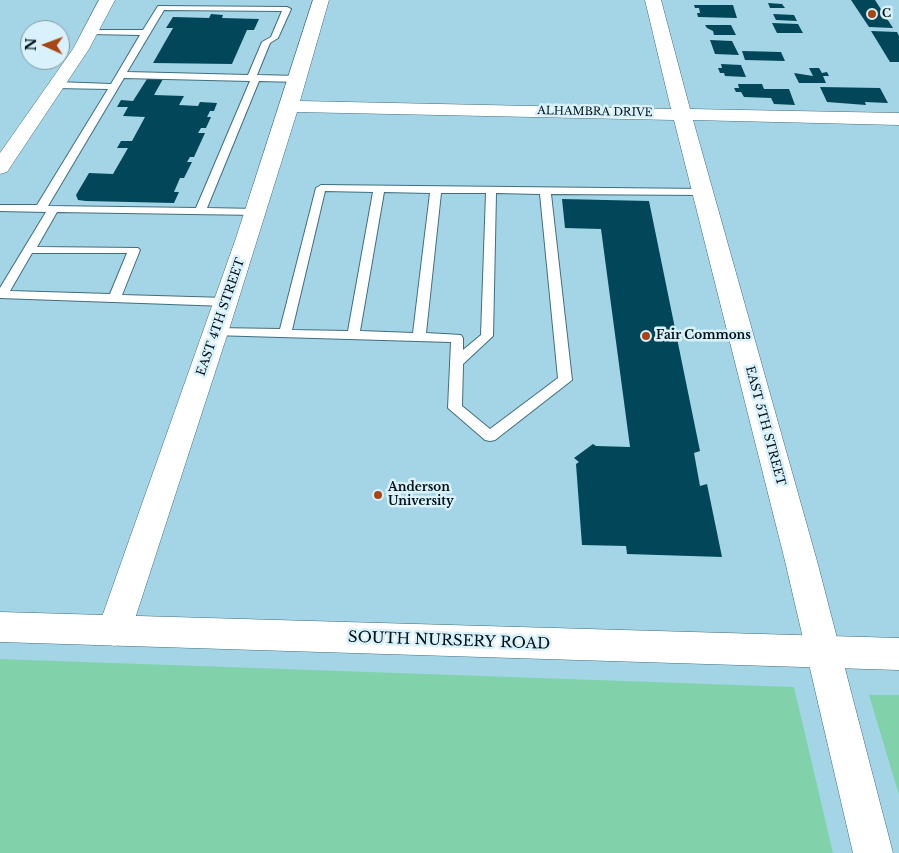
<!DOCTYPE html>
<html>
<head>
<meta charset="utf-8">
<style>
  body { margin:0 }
  #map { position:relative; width:899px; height:853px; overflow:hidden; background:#a4d5e6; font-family:"Libre Baskerville",serif }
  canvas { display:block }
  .north { position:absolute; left:20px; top:20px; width:50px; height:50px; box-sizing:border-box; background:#d9f1fa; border:1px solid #83979f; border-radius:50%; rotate:272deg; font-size:14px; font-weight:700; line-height:20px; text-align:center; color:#011117 }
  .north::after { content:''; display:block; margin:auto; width:18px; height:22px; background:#a94415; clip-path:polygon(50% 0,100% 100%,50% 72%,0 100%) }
</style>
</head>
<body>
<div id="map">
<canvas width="899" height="853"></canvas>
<div class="north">N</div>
</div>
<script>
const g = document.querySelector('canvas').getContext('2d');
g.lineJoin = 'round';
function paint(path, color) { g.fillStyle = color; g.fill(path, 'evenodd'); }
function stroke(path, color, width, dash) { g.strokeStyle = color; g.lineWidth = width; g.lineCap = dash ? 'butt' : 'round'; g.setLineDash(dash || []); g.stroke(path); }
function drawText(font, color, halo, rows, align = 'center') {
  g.font = font + ' "Libre Baskerville",serif'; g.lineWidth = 5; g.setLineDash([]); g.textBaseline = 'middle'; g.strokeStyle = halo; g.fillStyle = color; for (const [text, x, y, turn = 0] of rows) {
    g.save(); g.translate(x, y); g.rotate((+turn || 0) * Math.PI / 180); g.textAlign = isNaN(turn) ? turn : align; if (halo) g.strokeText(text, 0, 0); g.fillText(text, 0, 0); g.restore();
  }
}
const green = new Path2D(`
  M 0,659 L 794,687 L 833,853 L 0,853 Z
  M 869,695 L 899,695 L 899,795 Z`);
const building = new Path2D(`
  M 851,0 L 875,0 L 893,28 L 869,27 Z
  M 768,3 L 782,4 L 785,8 L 770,8 Z
  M 694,5 L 733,5 L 737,18 L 698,17 L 697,13 L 700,13 L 699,8 L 695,8 Z
  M 211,14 L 223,15 L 222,18 L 259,19 L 254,30 L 247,30 L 232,64 L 153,63 L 173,28 L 166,28 L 173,17 L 209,18 Z
  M 773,14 L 794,15 L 797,21 L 776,20 Z
  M 772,23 L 798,24 L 803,33 L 777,33 Z
  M 705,25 L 731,25 L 736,35 L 714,35 L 713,31 L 707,28 Z
  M 871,31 L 897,32 L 899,36 L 899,62 L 890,62 Z
  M 710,40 L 732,41 L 739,55 L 715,54 Z
  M 742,51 L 781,52 L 785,61 L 745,60 Z
  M 721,64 L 741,65 L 746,77 L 725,76 L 724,73 L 720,73 L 718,68 L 722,68 Z
  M 809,68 L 819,68 L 822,73 L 827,72 L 829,76 L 823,76 L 826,83 L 799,83 L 794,73 L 813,76 Z
  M 147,79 L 163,79 L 154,95 L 184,96 L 179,105 L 198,106 L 200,102 L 217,103 L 214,111 L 210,111 L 207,117 L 211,117 L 206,128 L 201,128 L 198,133 L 205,133 L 194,157 L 190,157 L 187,162 L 192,162 L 184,178 L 180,178 L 174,192 L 179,192 L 174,203 L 86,201 L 78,200 L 76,195 L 89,173 L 113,174 L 128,148 L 117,148 L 121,141 L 132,141 L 145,117 L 123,116 L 128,107 L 117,107 L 121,100 L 133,101 Z
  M 738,84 L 762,84 L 764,89 L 789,89 L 795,105 L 774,104 L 771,98 L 744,97 L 741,92 L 736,92 L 734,88 L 739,88 Z
  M 820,87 L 880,88 L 888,103 L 865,102 L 866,105 L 827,102 Z
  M 562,199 L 649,201 L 700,451 L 694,453 L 700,486 L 707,484 L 722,557 L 627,554 L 626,546 L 582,545 L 576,464 L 579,462 L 574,458 L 593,444 L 596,446 L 630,447 L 601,229 L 565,228 Z`);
const service = new Path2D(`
  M 158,6 L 287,7 L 291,9 L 278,38 L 270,43 L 257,75 L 299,76 L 303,79 L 299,82 L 259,81 L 207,208 L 257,209 L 262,212 L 257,215 L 57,212 L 37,247 L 138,248 L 140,250 L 122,295 L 226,298 L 232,302 L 226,306 L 0,298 L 0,288 L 46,212 L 0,211 L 0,205 L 37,205 L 108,89 L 56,88 L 52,85 L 56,82 L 111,84 L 140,35 L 90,34 L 86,32 L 90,30 L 143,30 ZM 164,10 L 282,11 L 271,37 L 262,42 L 248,75 L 127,72 ZM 124,78 L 250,81 L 196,208 L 48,206 ZM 32,253 L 127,253 L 110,294 L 10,291 Z
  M 321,185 L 703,189 L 708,192 L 703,195 L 551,194 L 572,380 L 495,440 L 490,441 L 485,440 L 448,408 L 451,342 L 212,335 L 210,332 L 212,329 L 216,328 L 280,329 L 316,188 ZM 325,191 L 373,192 L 348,331 L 292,330 ZM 384,192 L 430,193 L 413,333 L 360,331 ZM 441,193 L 486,193 L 481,335 L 463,350 L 463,338 L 461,335 L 426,333 ZM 496,193 L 540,194 L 558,378 L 490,429 L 462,406 L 463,364 L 493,336 Z`);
const minor = new Path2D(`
  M 313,0 L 329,0 L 300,101 L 671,109 L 645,0 L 661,0 L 690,109 L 899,113 L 899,125 L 693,120 L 817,561 L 893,853 L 853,853 L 785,561 L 674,120 L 297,112 L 233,317 L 131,631 L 126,642 L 114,646 L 102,642 L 97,631 L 236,238 Z`);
const tertiary = new Path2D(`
  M 0,612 L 899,638 L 899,670 L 0,642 Z`);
const secondary = new Path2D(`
  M 99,0 L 115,0 L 89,49 L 7,172 L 0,174 L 0,153 L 73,49 Z`);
const markers = [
  [872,14,5,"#a94415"],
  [646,336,5,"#a94415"],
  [378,495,5,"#a94415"]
];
const farPoinames = [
  ["C",882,14]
];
const farStreetnames = [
  ["ALHAMBRA DRIVE",595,112,1]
];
const streetNames = [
  ["EAST 4TH STREET",221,317,-71],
  ["EAST 5TH STREET",765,426,75]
];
const poiNames = [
  ["Fair Commons",656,336],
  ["Anderson",388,488],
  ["University",388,502]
];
const nearStreetnames = [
  ["SOUTH NURSERY ROAD",449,641,2]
];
paint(green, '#81d2aa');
paint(building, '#014759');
stroke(service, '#406e7e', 2);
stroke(minor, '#406e7e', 1);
stroke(tertiary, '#406e7e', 1);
stroke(secondary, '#406e7e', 1);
paint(service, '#fff');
paint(minor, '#fff');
paint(tertiary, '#fff');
paint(secondary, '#fff');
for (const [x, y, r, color] of markers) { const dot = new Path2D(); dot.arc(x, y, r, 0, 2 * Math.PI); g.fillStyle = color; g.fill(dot); stroke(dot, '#d9f1fa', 2); }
drawText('bold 11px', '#011117', '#d9f1fa', farPoinames, 'left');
drawText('11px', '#011117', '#d9f1fa', farStreetnames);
drawText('12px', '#011117', '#d9f1fa', streetNames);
drawText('bold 12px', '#011117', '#d9f1fa', poiNames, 'left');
drawText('15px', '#011117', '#d9f1fa', nearStreetnames);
</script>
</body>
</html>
